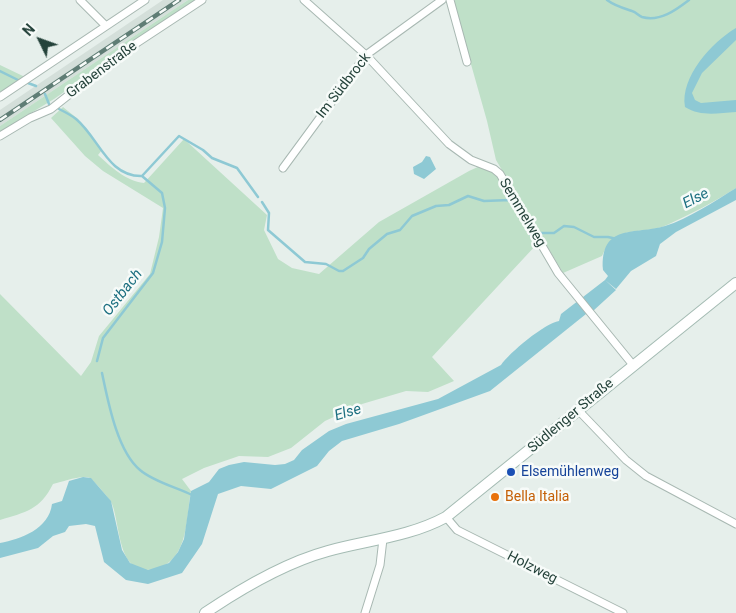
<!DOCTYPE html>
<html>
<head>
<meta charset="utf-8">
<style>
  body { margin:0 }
  #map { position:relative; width:736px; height:613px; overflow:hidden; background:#e6efeb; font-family:Roboto,sans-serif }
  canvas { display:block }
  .north { position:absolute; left:15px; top:15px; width:50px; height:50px; -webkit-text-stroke:4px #f7fbf9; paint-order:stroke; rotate:312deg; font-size:14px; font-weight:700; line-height:20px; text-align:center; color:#24423a }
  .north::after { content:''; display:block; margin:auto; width:18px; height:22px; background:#24423a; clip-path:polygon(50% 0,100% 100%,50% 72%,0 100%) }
</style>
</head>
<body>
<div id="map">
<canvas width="736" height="613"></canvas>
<div class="north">N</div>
</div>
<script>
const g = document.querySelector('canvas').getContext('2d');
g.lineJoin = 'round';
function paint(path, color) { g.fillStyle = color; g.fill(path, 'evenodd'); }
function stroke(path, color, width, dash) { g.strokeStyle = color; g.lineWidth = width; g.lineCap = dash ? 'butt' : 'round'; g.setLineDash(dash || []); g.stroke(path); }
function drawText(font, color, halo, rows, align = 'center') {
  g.font = font + ' Roboto,sans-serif'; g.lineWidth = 5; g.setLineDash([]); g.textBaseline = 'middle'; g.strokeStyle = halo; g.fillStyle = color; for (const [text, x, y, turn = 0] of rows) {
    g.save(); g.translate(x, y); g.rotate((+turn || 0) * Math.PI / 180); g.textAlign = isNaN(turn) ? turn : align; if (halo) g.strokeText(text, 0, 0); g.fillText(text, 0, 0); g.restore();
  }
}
const built = new Path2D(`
  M 163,0 L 188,0 L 0,126 L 0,110 Z`);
const green = new Path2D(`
  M 188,0 L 198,0 L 54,99 L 0,132 L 0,126 Z
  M 455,0 L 736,0 L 736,188 C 714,202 691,214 667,225 C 643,236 616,222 602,256 L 563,273 L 496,160 L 487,121 L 454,4 Z
  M 0,65 L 25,77 L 2,92 L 0,91 Z
  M 63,107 L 78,119 L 102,150 L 98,155 C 111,167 126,181 144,183 L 184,139 L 267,215 L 264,230 L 278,259 L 292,268 L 319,274 L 379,222 L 469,171 L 480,166 L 490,170 L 499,178 L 537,244 L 432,357 L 454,381 L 428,392 L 406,391 L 362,404 L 325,421 L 291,448 L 268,457 L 239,456 L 204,468 L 182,479 L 191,491 C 186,517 189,558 158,568 C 117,581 121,526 112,504 C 111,500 93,480 90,478 C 83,474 61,482 53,484 C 40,510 26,512 0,520 L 0,294 L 81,376 L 91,362 L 99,336 L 150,274 L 159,237 L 163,208 L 103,171 L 85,156 L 51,118 Z`);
const water = new Path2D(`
  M 736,28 L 736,40 L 702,73 L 692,93 L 695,100 L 701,103 L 736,100 L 736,112 C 718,113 701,117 685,107 C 680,77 712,42 736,28 Z
  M 426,156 L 430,157 L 436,169 L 424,179 L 414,174 L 413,167 L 422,162 Z
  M 736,188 L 736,200 L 676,232 L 660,244 L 656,256 L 631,271 L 616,289 L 605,280 L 608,276 L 603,270 C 600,223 635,235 665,226 C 688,219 715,201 736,188 Z
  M 605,280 L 616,290 L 593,311 L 586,314 L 490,391 L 399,424 L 342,441 L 329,451 L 317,466 L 271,489 L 241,486 L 218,494 L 202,544 L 182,573 L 148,584 L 126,580 L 104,562 L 95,526 L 86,524 L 69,526 L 65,532 L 53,536 L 38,548 L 0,558 L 0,543 C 21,539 49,529 52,504 L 62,501 L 69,481 L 83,477 L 91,478 L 111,501 L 122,550 L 130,563 L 148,570 L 169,563 L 178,552 L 184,539 L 191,491 L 209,482 L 219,469 L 229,465 L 244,462 L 275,465 L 285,464 L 294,460 L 302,450 L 329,431 L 346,424 L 438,399 L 501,365 C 509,353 545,323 559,321 L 561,314 Z`);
const stream = new Path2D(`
  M 607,0 C 615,6 623,8 632,11 C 636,12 639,16 642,17 C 660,22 676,10 689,0
  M 0,71 L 18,80
  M 28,83 L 36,86
  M 45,94 L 49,104
  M 59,109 C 65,112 71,115 76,119 C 99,138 108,177 142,176 L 162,193 L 165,208 L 162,242 L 153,273 L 103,338 L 97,361
  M 142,176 L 179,136 L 203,150 L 212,158 L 237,168 L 258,197
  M 262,202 L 269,213 L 268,230 L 305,262 L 326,264 L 339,271 L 343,271 L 363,258 L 369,249 L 387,234 L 400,230 L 412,216 L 436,206 L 449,205 L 468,196 L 484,201 L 510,200 L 532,237
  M 539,233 L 554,233 L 564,226 L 574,227 L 594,237 L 608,237 L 617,239
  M 102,373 C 108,401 117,451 140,470 C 154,482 176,487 192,495`);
const street = new Path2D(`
  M 80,0 L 106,26
  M 304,0 L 366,55 L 449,144 L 471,160 L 494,169 L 500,174 L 558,273 L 633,365
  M 450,0 L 467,62
  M 0,97 L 145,0
  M 0,136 L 30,118 L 51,109 L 123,52 L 202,0
  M 283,168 L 366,55 L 442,0
  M 578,410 L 626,460 L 646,476 L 736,524
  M 446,517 L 457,530 L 623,613
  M 365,613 L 380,565 L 383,539`);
const secondary = new Path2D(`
  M 205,613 C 242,588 284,563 328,551 C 368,540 409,537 446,517 L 736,283`);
const rail = new Path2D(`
  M 0,120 L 179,0`);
const markers = [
  [511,472,5,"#1a4fb4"],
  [495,497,5,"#e8710a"]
];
const streetNames = [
  ["Grabenstraße",102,70,-37],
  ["Im Südbrock",344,86,-52],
  ["Semmelweg",522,213,59],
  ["Südlenger Straße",571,416,-40],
  ["Holzweg",532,568,27]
];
const transitNames = [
  ["Elsemühlenweg",521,472]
];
const foodNames = [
  ["Bella Italia",505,497]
];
const waterNames = [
  ["Else",696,199,-27],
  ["Ostbach",123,293,-52],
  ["Else",348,413,-17]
];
paint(built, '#d4dfda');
paint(green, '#bfe0c8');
paint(water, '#8ec9d4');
stroke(stream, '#8ec9d4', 2.5);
stroke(street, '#a8b8b2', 9);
stroke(secondary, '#a4bbb3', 12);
stroke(street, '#fff', 7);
stroke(secondary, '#fff', 10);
stroke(rail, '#5f7d75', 4.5);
stroke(rail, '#f7fbf9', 2.5, [8]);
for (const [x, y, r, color] of markers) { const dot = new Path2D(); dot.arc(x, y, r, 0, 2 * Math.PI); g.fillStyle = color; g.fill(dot); stroke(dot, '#f7fbf9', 2); }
drawText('14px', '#24423a', '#f7fbf9', streetNames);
drawText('14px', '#164399', '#f7fbf9', transitNames, 'left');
drawText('14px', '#c56008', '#f7fbf9', foodNames, 'left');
drawText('italic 15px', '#1c6f80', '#f7fbf9', waterNames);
</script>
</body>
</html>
